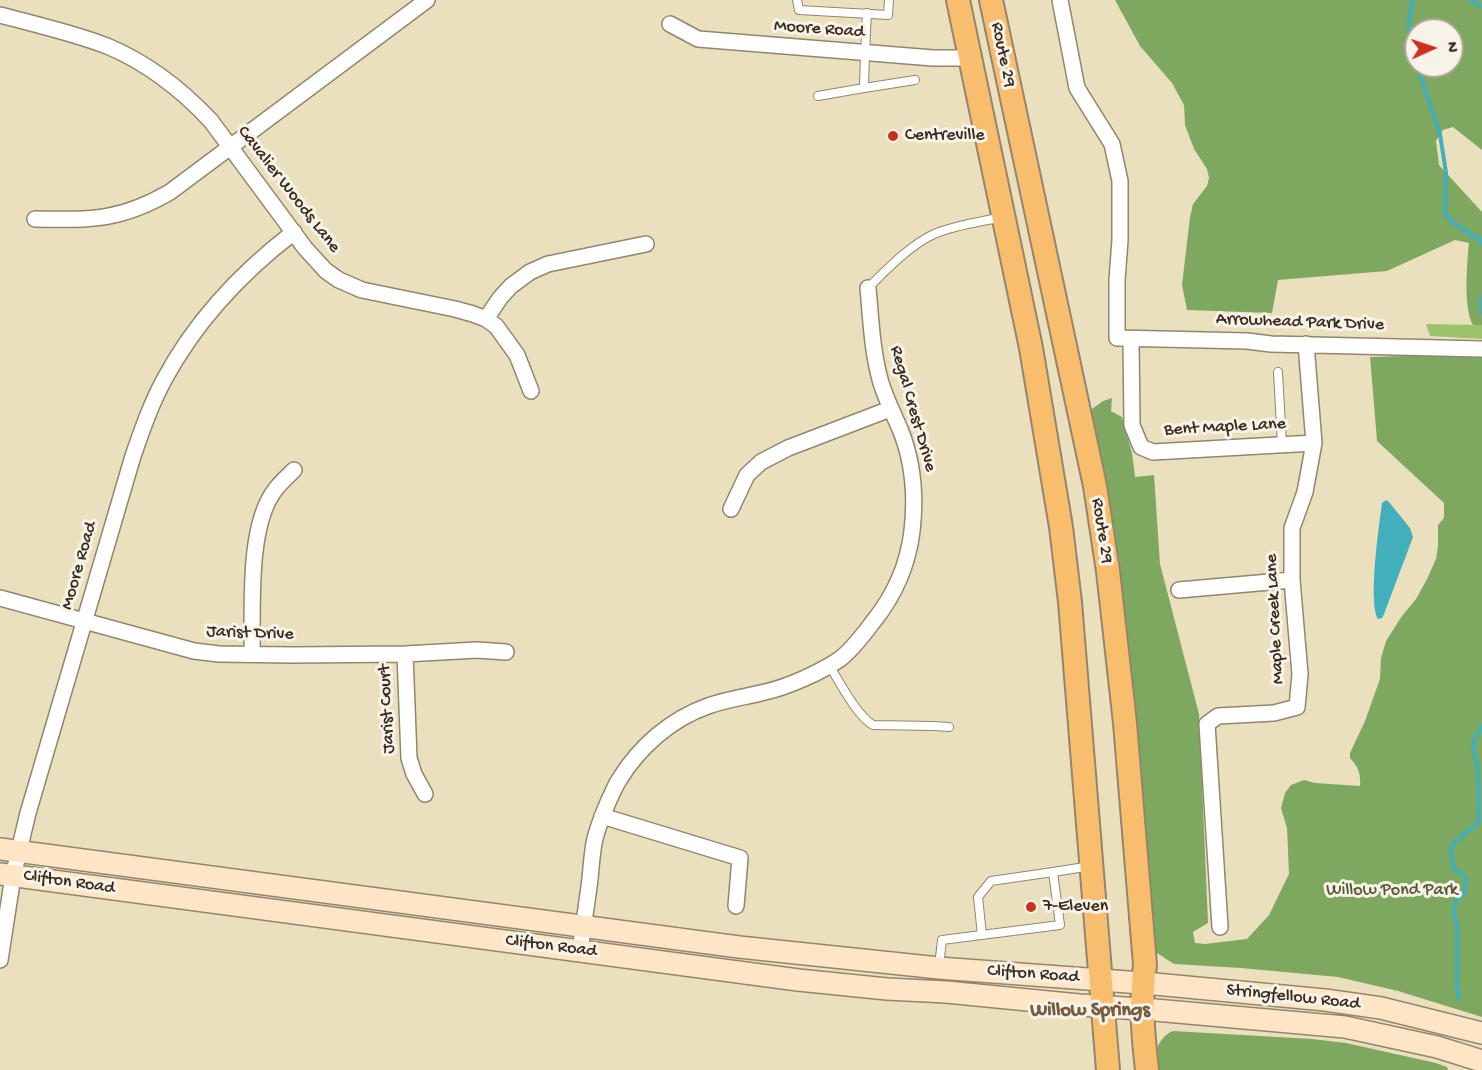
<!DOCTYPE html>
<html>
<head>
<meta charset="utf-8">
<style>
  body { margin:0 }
  #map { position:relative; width:1482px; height:1070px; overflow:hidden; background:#ebe0be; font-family:"Gochi Hand",sans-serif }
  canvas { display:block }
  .north { position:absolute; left:1404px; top:18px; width:60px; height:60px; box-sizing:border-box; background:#f7f3e8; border:2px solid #aca397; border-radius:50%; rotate:87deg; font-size:16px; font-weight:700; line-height:24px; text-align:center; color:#3b2a1e }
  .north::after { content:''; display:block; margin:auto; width:21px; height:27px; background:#c8321e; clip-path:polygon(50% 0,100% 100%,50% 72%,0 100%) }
</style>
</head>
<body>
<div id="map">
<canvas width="1482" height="1070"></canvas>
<div class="north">N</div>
</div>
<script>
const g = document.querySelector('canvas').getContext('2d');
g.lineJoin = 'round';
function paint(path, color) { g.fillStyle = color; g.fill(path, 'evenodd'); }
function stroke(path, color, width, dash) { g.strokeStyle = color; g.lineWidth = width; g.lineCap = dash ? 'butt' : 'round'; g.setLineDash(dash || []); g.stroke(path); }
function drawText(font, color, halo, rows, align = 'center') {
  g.font = font + ' "Gochi Hand",sans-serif'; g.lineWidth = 6; g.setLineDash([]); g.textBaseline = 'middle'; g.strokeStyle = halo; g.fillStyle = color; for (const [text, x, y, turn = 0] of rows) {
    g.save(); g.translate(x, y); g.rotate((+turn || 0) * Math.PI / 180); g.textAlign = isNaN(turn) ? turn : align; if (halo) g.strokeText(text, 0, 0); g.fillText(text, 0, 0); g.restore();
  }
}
const green = new Path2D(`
  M 1426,324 L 1482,325 L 1482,339 L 1430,336 Z`);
const forest = new Path2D(`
  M 1115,0 L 1482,0 L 1482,150 L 1453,127 L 1443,130 L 1436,141 L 1439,165 L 1482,212 L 1482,325 L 1473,325 C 1463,308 1467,263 1469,243 L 1455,240 L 1387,271 L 1278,280 L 1272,313 L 1187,310 L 1182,285 L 1190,217 L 1193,204 L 1207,186 L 1209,178 L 1207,169 L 1194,149 L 1185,125 L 1184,105 L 1172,83 L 1140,46 ZM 1416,30 L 1452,30 L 1452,66 L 1416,66 Z
  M 1470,354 L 1482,355 L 1482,1017 L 1398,991 L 1338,977 L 1241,968 L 1174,964 L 1157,953 L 1146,939 L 1088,412 L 1103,401 L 1112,398 L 1111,411 L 1122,417 L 1132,453 L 1135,477 L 1154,475 L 1160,564 L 1199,714 L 1208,923 L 1193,932 L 1195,943 L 1205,944 L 1247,939 L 1269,915 L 1289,874 L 1287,828 L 1281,808 L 1285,793 L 1291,785 L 1304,780 L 1315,783 L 1360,786 C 1361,773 1358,767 1350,758 L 1350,753 L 1365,721 L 1380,679 L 1381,658 L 1386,641 L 1402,616 L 1416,599 L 1427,579 L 1436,559 L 1438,546 L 1438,525 L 1444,518 L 1444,503 L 1377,441 L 1370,357 Z
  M 1173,1031 L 1312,1039 L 1346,1043 L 1436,1063 L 1447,1067 L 1448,1070 L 1152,1070 C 1153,1055 1159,1036 1173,1031 Z`);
const water = new Path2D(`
  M 1386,500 L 1389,502 L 1410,528 L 1413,537 L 1384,614 L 1382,618 L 1378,619 C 1368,602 1379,526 1382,503 Z`);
const stream = new Path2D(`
  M 1412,0 C 1413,7 1410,12 1409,19 C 1408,33 1413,49 1416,62
  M 1471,0 L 1482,7
  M 1417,66 L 1440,134 L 1446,173 L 1445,214 L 1454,223 L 1480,240 L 1482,244
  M 1482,297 L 1481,304 L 1482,313
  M 1459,999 L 1457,984 L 1457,923 L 1453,913 L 1456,901 L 1464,894 L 1466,879 L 1460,872 L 1453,869 L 1451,848 L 1455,841 C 1465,836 1467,829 1477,825 L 1479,815 L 1478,782 L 1477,765 L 1473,748 L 1476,736 L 1482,726`);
const service = new Path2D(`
  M 797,0 L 799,10 L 888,15 L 889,0
  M 864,88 L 915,80
  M 818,96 L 864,88 L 865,53 L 867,13
  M 868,288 C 887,269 909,246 934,234 C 955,225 980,222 1002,217
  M 1278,372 L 1282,445
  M 829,665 C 839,681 857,716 873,725 L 933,726 L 949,727
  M 982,935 L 978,897 L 991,881 L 1053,872
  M 939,966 L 942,940 L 1060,925 L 1053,872 L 1091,866`);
const minor = new Path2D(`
  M 1060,0 L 1077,88 L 1112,144 L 1120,181 L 1120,240 L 1117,280 L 1117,338 L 1247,341 L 1271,344 L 1482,349
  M 0,15 C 34,24 74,33 107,46 C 148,63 181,89 211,121 L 305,248 L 326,271 L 339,280 L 362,290 L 455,309 L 473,314 L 486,319 L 496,326 L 517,355 L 531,391
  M 670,24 L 698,39 L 933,58 L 970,58
  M 35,219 C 91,220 120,221 170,192 L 427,0
  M 486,319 L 500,298 L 511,286 L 530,272 L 548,264 L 646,244
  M 1131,339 L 1132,425 L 1141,447 L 1153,452 L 1314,443
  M 731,509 L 747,475 L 761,462 L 788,448 L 890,409
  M 1179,590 L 1292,580
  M 0,598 L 194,651 L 219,654 L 293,655 L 405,654 L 477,650 L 506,652
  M 252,654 C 253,609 247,526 275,490 C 280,483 288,476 294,470
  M 405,654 L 409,758 L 414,774 L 425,794
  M 602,816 L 740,858 L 736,906
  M 1220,927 L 1207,724 L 1218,716 L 1274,713 L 1297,707 L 1300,674 L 1292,580 L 1292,528 L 1305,492 L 1314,443 L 1306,344
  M 580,951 C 583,927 587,903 590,879 C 591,867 592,855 594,843 C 597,828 603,814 609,800 C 612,794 615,786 619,780 C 639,747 671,719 708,706 C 727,699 746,697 765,692 C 788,687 821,672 840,659 C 853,649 863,635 873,622 C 894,596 908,565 912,531 C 916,497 913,461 900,429 C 893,413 886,399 881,383 C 872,352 871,320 868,288
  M 0,960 L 13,876 L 28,813 L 133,456 C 142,430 151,404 164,380 C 195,322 242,272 294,232`);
const secondary = new Path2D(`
  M 0,849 L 739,947 L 939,968 L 1155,984 L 1325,1000 L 1381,1008 L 1482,1033
  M 0,874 L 798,980 L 887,989 L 946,992 L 1079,1005 L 1155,1010 L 1345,1027 L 1437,1047 L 1482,1061`);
const primary = new Path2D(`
  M 958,0 L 1031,348 L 1061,527 L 1070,602 L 1108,1070
  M 991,0 L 1095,486 L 1108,571 L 1125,723 L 1145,965 C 1140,1000 1143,1035 1147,1070`);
const markers = [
  [893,136,6,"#c8321e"],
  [1031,907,6,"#c8321e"]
];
const streetNames = [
  ["Moore Road",819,30,4],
  ["Route 29",1002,55,78],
  ["Cavalier Woods Lane",288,190,52],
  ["Arrowhead Park Drive",1300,323,2],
  ["Regal Crest Drive",912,409,74],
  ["Bent Maple Lane",1225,428,-3],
  ["Route 29",1101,531,81],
  ["Moore Road",80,566,-74],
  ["Maple Creek Lane",1276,619,-93],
  ["Jarist Drive",250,634,2],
  ["Jarist Court",388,709,-93],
  ["Clifton Road",69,883,8],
  ["Clifton Road",551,947,7],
  ["Clifton Road",1033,975,4],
  ["Stringfellow Road",1293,998,6]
];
const poiNames = [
  ["Centreville",905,136],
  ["7-Eleven",1043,907]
];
const parkNames = [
  ["Willow Pond Park",1392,891]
];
const neighbourhoodNames = [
  ["Willow Springs",1090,1012]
];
paint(green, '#9dc26c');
paint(forest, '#7ea860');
paint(water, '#41b0bb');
stroke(stream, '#41b0bb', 4);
stroke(service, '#93856e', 10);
stroke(minor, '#93856e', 18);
stroke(secondary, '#93856e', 24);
stroke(primary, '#93856e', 26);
stroke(service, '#fff', 8);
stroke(minor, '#fff', 15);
stroke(secondary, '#fde5c5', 21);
stroke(primary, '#f9be6d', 22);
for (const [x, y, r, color] of markers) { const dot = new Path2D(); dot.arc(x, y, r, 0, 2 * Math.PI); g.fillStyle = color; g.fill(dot); stroke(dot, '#f7f3e8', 2); }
drawText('18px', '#3b2a1e', '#f7f3e8', streetNames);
drawText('18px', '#3b2a1e', '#f7f3e8', poiNames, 'left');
drawText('18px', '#585835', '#f7f3e8', parkNames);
drawText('bold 20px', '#785b40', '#f7f3e8', neighbourhoodNames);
</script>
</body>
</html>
